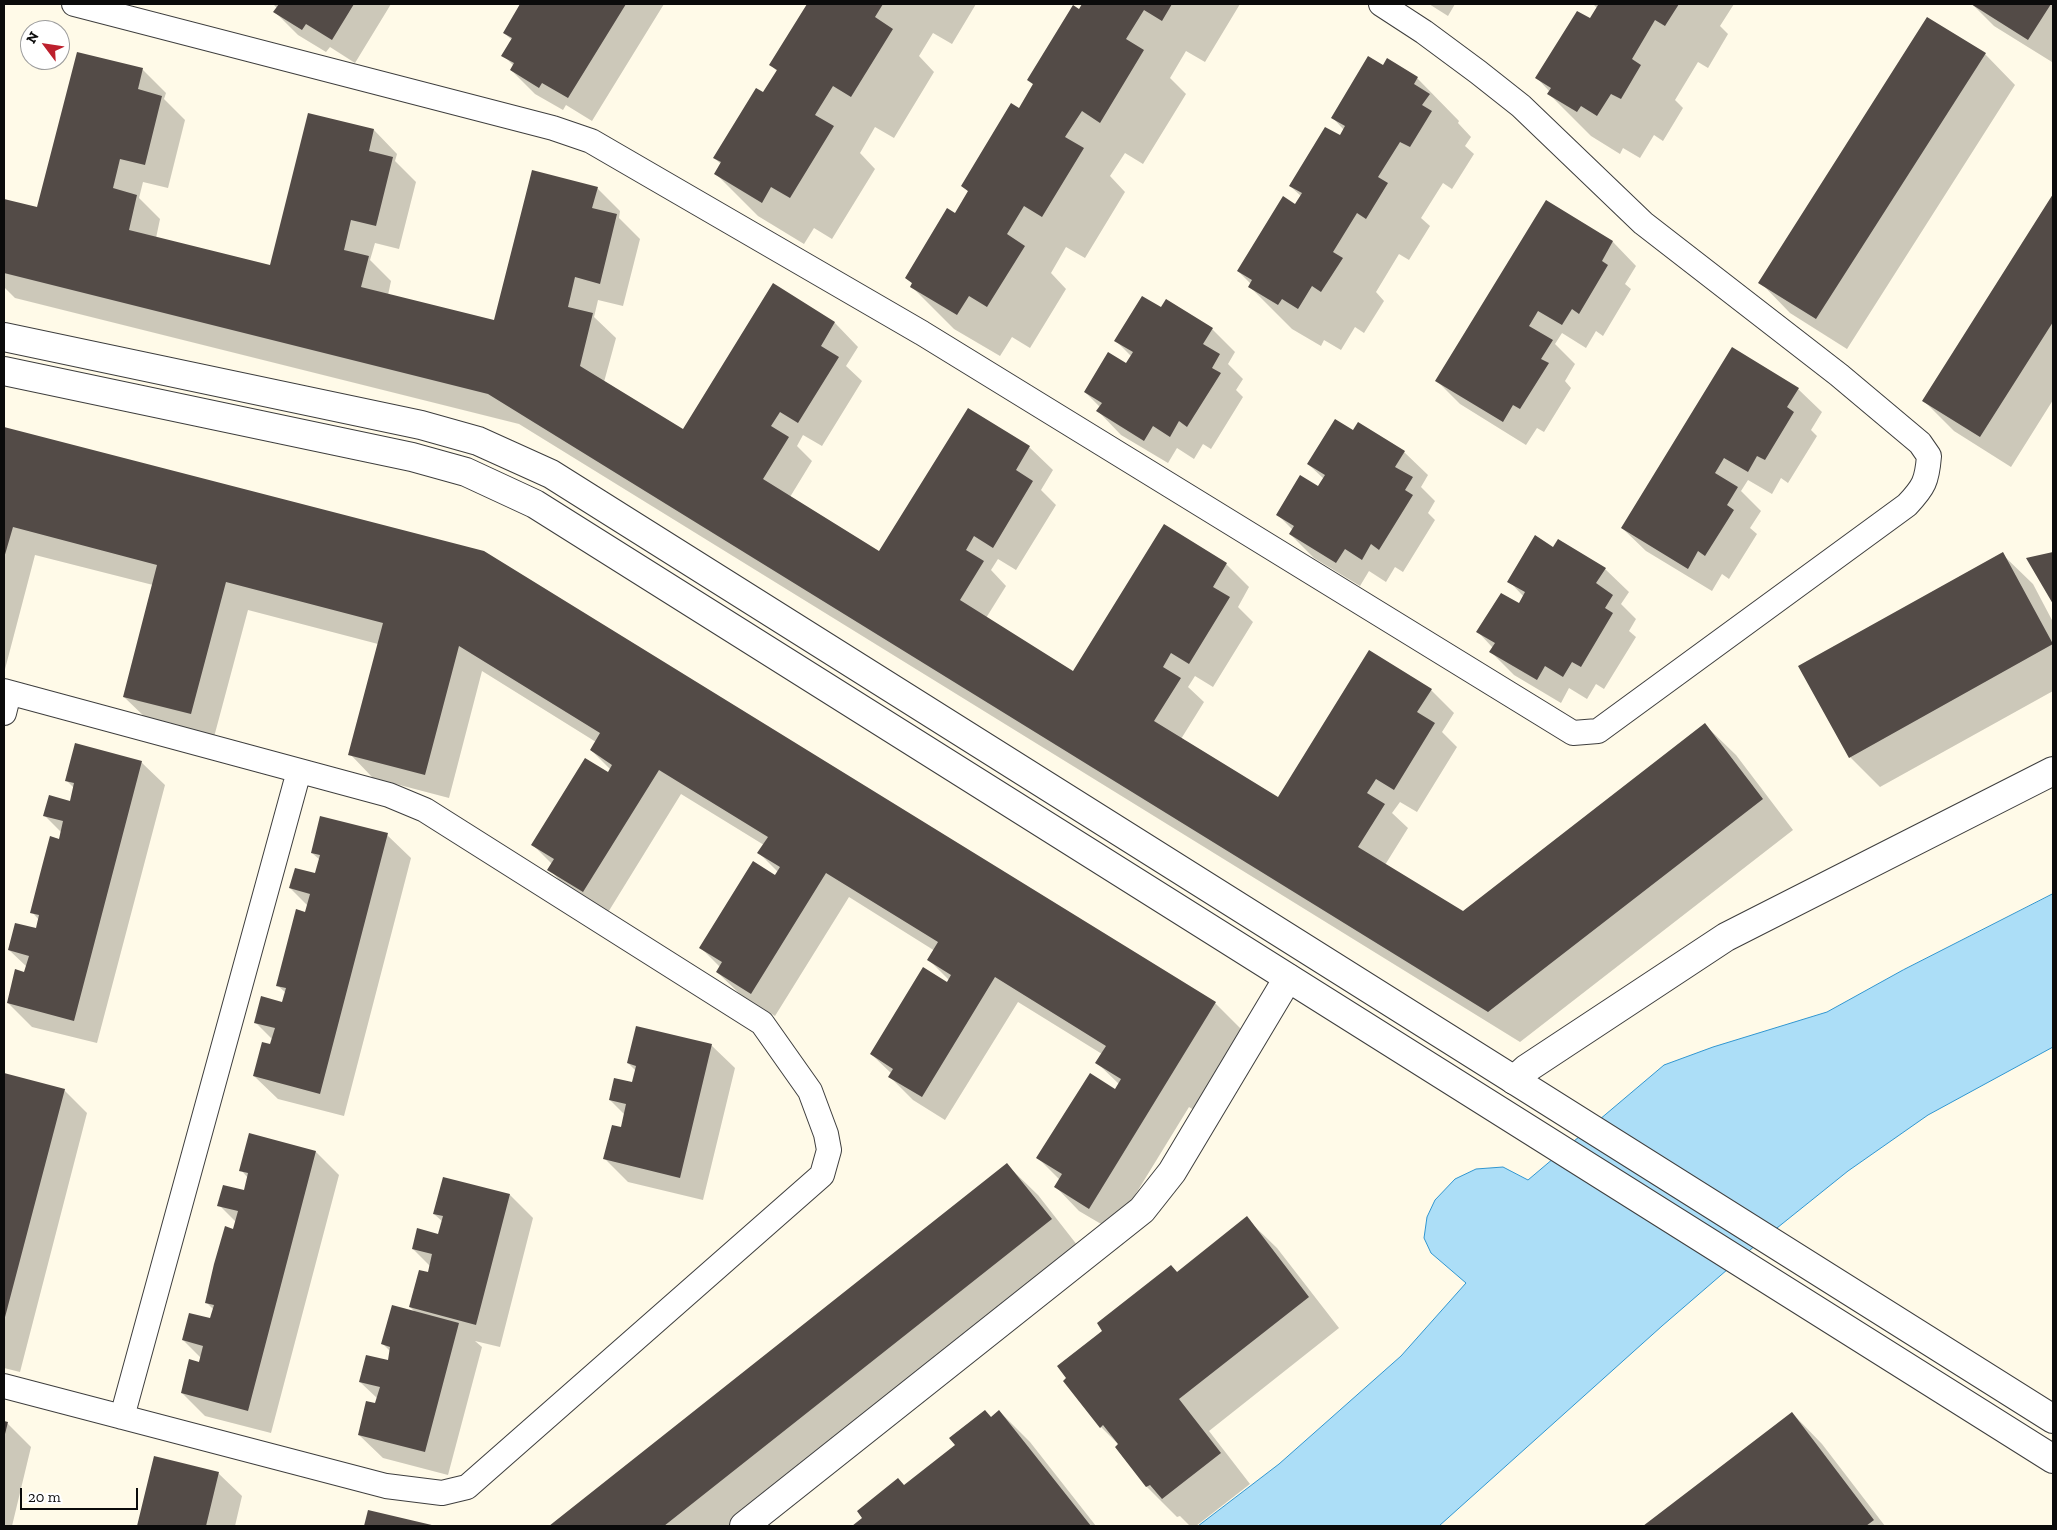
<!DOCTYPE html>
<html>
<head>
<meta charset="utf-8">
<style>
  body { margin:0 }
  #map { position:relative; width:2057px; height:1530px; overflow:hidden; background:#fffae8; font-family:"Zilla Slab",serif }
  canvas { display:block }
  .frame { position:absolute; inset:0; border:5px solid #0b0b0b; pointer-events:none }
  .north { position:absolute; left:20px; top:20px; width:50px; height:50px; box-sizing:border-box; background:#fff; border:1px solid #9d9d9d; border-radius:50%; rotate:301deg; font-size:14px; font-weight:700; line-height:20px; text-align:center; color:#0b0b0b }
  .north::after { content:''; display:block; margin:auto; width:18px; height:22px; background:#bd202d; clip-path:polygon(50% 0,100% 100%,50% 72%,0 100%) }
  .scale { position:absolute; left:20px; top:1488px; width:118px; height:22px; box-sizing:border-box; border:2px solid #0b0b0b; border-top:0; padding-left:6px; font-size:15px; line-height:18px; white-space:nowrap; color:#0b0b0b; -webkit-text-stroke:4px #fff; paint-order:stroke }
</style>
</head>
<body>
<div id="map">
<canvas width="2057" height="1530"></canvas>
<div class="frame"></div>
<div class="north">N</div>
<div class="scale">20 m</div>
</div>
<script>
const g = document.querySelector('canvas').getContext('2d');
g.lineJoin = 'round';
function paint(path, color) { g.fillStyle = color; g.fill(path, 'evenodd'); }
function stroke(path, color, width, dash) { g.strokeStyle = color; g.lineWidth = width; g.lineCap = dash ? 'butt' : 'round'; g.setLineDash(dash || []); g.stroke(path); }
const water = new Path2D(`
  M 2053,894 L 2053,1047 L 1928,1115 L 1848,1171 L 1757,1244 L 1662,1326 L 1439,1526 L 1198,1526 L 1279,1464 L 1401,1356 L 1466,1283 L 1431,1253 L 1424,1238 L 1427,1217 L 1435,1200 L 1455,1179 L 1476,1169 L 1503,1167 L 1528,1180 L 1664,1065 L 1713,1047 L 1827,1012 L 1903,970 Z`);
const shadow = new Path2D(`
  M 273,4 L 391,4 L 355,63 L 330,47 L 326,52 L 298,35 L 275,12 L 277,8 Z
  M 522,4 L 664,4 L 592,121 L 566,105 L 563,110 L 535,94 L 511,70 L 514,66 L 503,55 L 512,40 L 504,33 Z
  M 809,4 L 976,4 L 952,44 L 933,33 L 919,56 L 934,72 L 894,138 L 875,127 L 860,153 L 875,169 L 832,239 L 814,228 L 804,244 L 758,216 L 715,173 L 721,164 L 714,158 L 764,94 L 778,72 L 771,65 Z
  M 1084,4 L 1240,4 L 1205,62 L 1186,51 L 1170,78 L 1186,94 L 1143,164 L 1125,153 L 1110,176 L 1125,192 L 1085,258 L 1066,247 L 1051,273 L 1066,289 L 1030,348 L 1012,337 L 1000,356 L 954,329 L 911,286 L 913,284 L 906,278 L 956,214 L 969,192 L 962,186 L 1019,110 L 1034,85 L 1029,80 Z
  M 1429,4 L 1455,4 L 1448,16 Z
  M 1593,4 L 1734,4 L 1720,26 L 1728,34 L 1708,68 L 1698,62 L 1675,100 L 1683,108 L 1663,141 L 1654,135 L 1640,158 L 1623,148 L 1620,154 L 1591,136 L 1549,94 L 1550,92 L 1537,78 L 1590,20 L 1597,8 Z
  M 1972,4 L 2053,4 L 2053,60 L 2052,62 L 1994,26 Z
  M 1985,54 L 2015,85 L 1847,349 L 1790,313 L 1760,282 Z
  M 1384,67 L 1417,78 L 1459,121 L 1458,123 L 1471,137 L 1465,146 L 1474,154 L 1452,189 L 1443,183 L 1421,218 L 1430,226 L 1409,260 L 1399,254 L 1376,292 L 1384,301 L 1364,333 L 1355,327 L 1341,350 L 1324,340 L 1321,346 L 1292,329 L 1250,287 L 1251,284 L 1238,271 L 1296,206 L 1301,196 L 1290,186 L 1340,137 L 1344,130 L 1332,117 Z
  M 142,69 L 166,93 L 164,99 L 185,120 L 168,188 L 143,182 L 139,198 L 160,219 L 156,238 L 271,266 L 309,114 L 374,130 L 397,154 L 395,161 L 416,182 L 399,249 L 375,243 L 370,260 L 391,281 L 388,295 L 495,322 L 597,188 L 620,211 L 619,218 L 640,239 L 623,306 L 598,300 L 594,317 L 616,338 L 604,382 L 683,431 L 773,285 L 835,323 L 858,347 L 846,366 L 862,381 L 822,446 L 803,435 L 797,446 L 812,461 L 790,497 L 879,552 L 1029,447 L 1053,470 L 1041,490 L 1056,505 L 1016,570 L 998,559 L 991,570 L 1006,586 L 986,618 L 1074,672 L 1226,564 L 1249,587 L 1238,607 L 1253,622 L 1213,687 L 1195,676 L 1188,687 L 1204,702 L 1181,739 L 1278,799 L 1431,690 L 1454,713 L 1442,732 L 1457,747 L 1417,812 L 1400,802 L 1392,813 L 1408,828 L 1385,865 L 1463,913 L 1705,725 L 1736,755 L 1793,830 L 1520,1042 L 519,424 L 15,298 L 4,287 L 4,200 L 38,209 Z
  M 2053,197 L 2053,400 L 2011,467 L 1954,431 L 1924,401 Z
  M 1547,202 L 1613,242 L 1636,266 L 1625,284 L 1631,289 L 1603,336 L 1596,331 L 1586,348 L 1562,333 L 1555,344 L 1575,364 L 1565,381 L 1571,388 L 1544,432 L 1537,428 L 1526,445 L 1460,404 L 1437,381 Z
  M 1161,309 L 1212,329 L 1235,352 L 1228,364 L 1243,379 L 1236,390 L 1243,397 L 1211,449 L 1203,444 L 1194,459 L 1177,448 L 1168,463 L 1121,435 L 1098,411 L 1100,407 L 1085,392 L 1126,365 L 1132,357 L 1116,341 Z
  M 1798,389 L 1822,412 L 1811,430 L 1817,436 L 1788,483 L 1781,478 L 1772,494 L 1748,480 L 1741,491 L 1761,511 L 1750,528 L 1757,534 L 1729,579 L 1722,574 L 1712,591 L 1646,551 L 1622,528 Z
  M 4,428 L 483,552 L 1215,1003 L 1246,1034 L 1197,1112 L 1189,1107 L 1113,1231 L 1079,1211 L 1056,1187 L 1060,1180 L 1038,1158 L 1115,1090 L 1119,1084 L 1097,1063 L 1102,1054 L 1018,1002 L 945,1120 L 913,1100 L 890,1077 L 892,1074 L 871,1054 L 949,980 L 929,960 L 935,951 L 849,897 L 775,1016 L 741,995 L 717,972 L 720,967 L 701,948 L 778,872 L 759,853 L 764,845 L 681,794 L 607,914 L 572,893 L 549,869 L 552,864 L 533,845 L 608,774 L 611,770 L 591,750 L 596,742 L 482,671 L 449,798 L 373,778 L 350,754 L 378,644 L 248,610 L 214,737 L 148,720 L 124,697 L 153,585 L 35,555 L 4,673 Z
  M 1354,431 L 1404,452 L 1428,475 L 1421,487 L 1435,501 L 1428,513 L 1435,520 L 1403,572 L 1395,567 L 1386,582 L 1369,571 L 1360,586 L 1314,558 L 1290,534 L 1293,530 L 1278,515 L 1319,488 L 1324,479 L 1308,464 Z
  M 1554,549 L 1605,569 L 1629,592 L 1621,604 L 1636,619 L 1629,631 L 1636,637 L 1604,689 L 1596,684 L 1587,699 L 1569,688 L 1561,703 L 1514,675 L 1491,652 L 1493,648 L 1478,632 L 1519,605 L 1524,597 L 1509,581 Z
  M 2002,554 L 2033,584 L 2053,622 L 2053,691 L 1880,787 L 1850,757 Z
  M 141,762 L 165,785 L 97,1043 L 32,1027 L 8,1003 L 27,967 L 9,950 L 37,930 L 39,920 L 32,912 L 62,833 L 44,815 L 70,802 L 74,788 L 66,780 Z
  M 387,835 L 411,858 L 344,1116 L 278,1099 L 254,1076 L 273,1040 L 255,1022 L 283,1003 L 286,993 L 277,985 L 308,906 L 290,888 L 316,875 L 320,860 L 312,853 Z
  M 711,1045 L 735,1068 L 703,1200 L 628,1182 L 605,1159 L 622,1129 L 625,1115 L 610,1100 L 633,1083 L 636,1071 L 628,1063 Z
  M 4,1074 L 64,1090 L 87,1113 L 20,1372 L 4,1368 Z
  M 316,1152 L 339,1175 L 271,1433 L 205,1416 L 182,1393 L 201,1358 L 183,1340 L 211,1320 L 214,1310 L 206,1302 L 236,1222 L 219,1205 L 245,1192 L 248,1178 L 241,1170 Z
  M 1007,1165 L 1038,1195 L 1081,1250 L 733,1526 L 551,1526 Z
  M 510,1195 L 533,1218 L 500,1347 L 475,1341 L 482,1347 L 448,1475 L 383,1458 L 359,1435 L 378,1399 L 360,1382 L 389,1362 L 391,1352 L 383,1344 L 416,1313 L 410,1307 L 428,1274 L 430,1266 L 413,1249 L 439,1236 L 443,1222 L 434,1214 Z
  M 1246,1218 L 1277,1248 L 1339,1328 L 1209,1431 L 1250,1484 L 1196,1526 L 1190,1526 L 1180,1516 L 1177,1517 L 1147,1487 L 1116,1448 L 1119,1445 L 1101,1427 L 1104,1331 L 1171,1266 L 1178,1273 Z
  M 999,1411 L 1030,1442 L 1096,1526 L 854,1526 Z
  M 1792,1413 L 1822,1444 L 1885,1526 L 1645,1526 Z
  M 4,1423 L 8,1424 L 31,1447 L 12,1526 L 4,1526 Z
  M 155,1458 L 218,1473 L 242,1496 L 235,1526 L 138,1526 Z
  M 369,1511 L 433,1526 L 366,1526 Z`);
const building = new Path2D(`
  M 279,4 L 354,4 L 332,40 L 306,24 L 302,30 L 273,12 Z
  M 520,4 L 626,4 L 568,98 L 542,83 L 539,88 L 510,70 L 514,63 L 501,56 L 512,38 L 503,33 Z
  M 807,4 L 883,4 L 875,17 L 893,29 L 851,97 L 833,86 L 815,115 L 834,126 L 790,198 L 771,187 L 762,203 L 714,174 L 721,162 L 713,158 L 756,88 L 763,92 L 777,70 L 769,65 Z
  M 1082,4 L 1172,4 L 1162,21 L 1144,10 L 1126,39 L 1144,50 L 1100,123 L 1082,111 L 1065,137 L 1084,148 L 1042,217 L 1024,206 L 1007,234 L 1025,246 L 987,307 L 969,296 L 957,315 L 910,287 L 912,283 L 905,278 L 947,208 L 955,213 L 968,191 L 961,186 L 1011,103 L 1019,108 L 1033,84 L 1027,80 L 1073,5 L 1079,9 Z
  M 1595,4 L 1679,4 L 1665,26 L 1655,20 L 1632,59 L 1641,65 L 1621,99 L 1611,94 L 1597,116 L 1581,106 L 1577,112 L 1547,94 L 1551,88 L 1535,78 L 1577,11 L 1590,18 L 1598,5 Z
  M 1971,4 L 2051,4 L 2028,40 Z
  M 1927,17 L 1986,53 L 1816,319 L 1758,283 Z
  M 77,52 L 143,68 L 138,89 L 162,96 L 145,165 L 120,159 L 113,188 L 137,195 L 129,230 L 270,265 L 308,113 L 374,129 L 369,151 L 393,157 L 376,226 L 351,220 L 344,250 L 369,256 L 361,287 L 494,320 L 532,170 L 598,187 L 592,208 L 617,214 L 600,284 L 575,277 L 568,307 L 593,313 L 580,366 L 683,429 L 773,283 L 835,322 L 821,346 L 839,357 L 798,423 L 780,412 L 771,426 L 789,437 L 763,479 L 879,551 L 968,408 L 1030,446 L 1016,470 L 1033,481 L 993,548 L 974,536 L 966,550 L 984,561 L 960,600 L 1073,671 L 1164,524 L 1227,563 L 1213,587 L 1230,597 L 1189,664 L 1171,653 L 1163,667 L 1181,678 L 1154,721 L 1278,797 L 1369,650 L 1432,689 L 1417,712 L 1435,723 L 1394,790 L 1376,779 L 1367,793 L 1385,804 L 1358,847 L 1463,911 L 1705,723 L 1763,799 L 1488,1012 L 488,394 L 4,273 L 4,199 L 37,207 Z
  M 1368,56 L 1383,65 L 1387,58 L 1418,77 L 1414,84 L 1430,94 L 1422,105 L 1432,111 L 1410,147 L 1400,142 L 1378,177 L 1388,183 L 1366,219 L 1357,213 L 1333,252 L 1343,258 L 1321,292 L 1312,286 L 1298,309 L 1282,299 L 1278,305 L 1248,287 L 1252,280 L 1237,271 L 1283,196 L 1295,204 L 1302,193 L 1289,186 L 1325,127 L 1340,135 L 1345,126 L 1331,118 Z
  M 2053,194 L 2053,322 L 1980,437 L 1922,401 Z
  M 1546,200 L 1613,241 L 1602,261 L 1608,265 L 1579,314 L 1572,309 L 1562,325 L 1538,311 L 1529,326 L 1553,340 L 1541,359 L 1549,363 L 1520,409 L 1513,405 L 1503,422 L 1435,381 Z
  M 1142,296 L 1161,307 L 1166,299 L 1213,328 L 1203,344 L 1220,354 L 1212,368 L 1221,373 L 1187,427 L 1179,421 L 1170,437 L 1153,426 L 1144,441 L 1096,411 L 1102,403 L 1084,392 L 1108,352 L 1126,363 L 1133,352 L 1114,341 Z
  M 1732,347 L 1799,388 L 1787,407 L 1794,412 L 1765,460 L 1757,456 L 1748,472 L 1724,458 L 1715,473 L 1738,487 L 1727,505 L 1734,510 L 1705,556 L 1698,551 L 1688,569 L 1621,528 Z
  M 1335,419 L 1353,430 L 1358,422 L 1405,451 L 1395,467 L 1413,477 L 1405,490 L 1413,495 L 1379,550 L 1371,544 L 1362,560 L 1345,549 L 1336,563 L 1289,534 L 1294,526 L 1276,515 L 1300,475 L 1318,486 L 1325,475 L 1307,464 Z
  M 4,427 L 484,551 L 1216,1002 L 1089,1209 L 1054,1187 L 1062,1174 L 1036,1158 L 1090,1073 L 1115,1089 L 1121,1079 L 1095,1063 L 1106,1046 L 995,977 L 922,1097 L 888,1077 L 893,1069 L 870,1054 L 923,967 L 947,982 L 951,975 L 927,960 L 938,942 L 826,873 L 751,994 L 716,972 L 722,962 L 699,948 L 753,861 L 775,875 L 780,867 L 757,853 L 768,837 L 659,770 L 583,892 L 547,870 L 554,859 L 531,845 L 585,758 L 608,772 L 612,765 L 590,750 L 600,733 L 459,646 L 425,775 L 348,755 L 383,623 L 226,582 L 191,714 L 123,697 L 157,565 L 13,527 L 4,558 Z
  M 1535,535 L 1553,547 L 1558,539 L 1606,568 L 1596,583 L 1613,595 L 1605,608 L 1613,613 L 1581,667 L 1572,662 L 1563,677 L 1545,666 L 1537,680 L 1489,652 L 1495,643 L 1476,632 L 1501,593 L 1519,603 L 1525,592 L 1507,582 Z
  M 2003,552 L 2053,644 L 1849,758 L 1798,666 Z
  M 2053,552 L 2053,604 L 2026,558 Z
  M 75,743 L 142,761 L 74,1021 L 7,1003 L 15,969 L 24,972 L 29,956 L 8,950 L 15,923 L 36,928 L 39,915 L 30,913 L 40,874 L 50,836 L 59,839 L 63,821 L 43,816 L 49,795 L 70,801 L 74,783 L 65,781 Z
  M 320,816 L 388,833 L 320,1094 L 253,1076 L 262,1042 L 270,1044 L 275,1028 L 254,1023 L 261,996 L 282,1002 L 286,988 L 276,986 L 296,909 L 305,912 L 310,894 L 289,888 L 295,868 L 315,873 L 320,855 L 311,853 Z
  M 636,1026 L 712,1044 L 680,1178 L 603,1159 L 612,1125 L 621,1127 L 626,1104 L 609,1100 L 614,1078 L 632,1082 L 636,1066 L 627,1063 Z
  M 4,1073 L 65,1089 L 4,1321 Z
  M 249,1133 L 316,1151 L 248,1411 L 181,1393 L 189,1359 L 199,1362 L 203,1346 L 182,1340 L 189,1313 L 210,1318 L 214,1305 L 205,1303 L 214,1264 L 225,1226 L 233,1229 L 238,1211 L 217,1206 L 223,1185 L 244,1190 L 248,1173 L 239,1171 Z
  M 1007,1163 L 1052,1219 L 664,1526 L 549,1526 Z
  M 443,1177 L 510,1194 L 476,1325 L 409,1307 L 419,1270 L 428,1272 L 432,1254 L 412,1249 L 417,1228 L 438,1234 L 443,1216 L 433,1214 Z
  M 1247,1216 L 1309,1297 L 1179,1399 L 1221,1453 L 1162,1499 L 1150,1485 L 1146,1487 L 1115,1447 L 1118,1444 L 1103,1425 L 1100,1428 L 1063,1381 L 1066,1378 L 1057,1366 L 1102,1331 L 1097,1323 L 1171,1265 L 1177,1272 Z
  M 392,1305 L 459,1323 L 425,1452 L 358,1435 L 366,1401 L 375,1403 L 380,1387 L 359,1382 L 366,1355 L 388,1360 L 390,1347 L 381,1344 Z
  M 985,1410 L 991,1417 L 999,1410 L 1091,1526 L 852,1526 L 862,1518 L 857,1511 L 898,1478 L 904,1485 L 955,1445 L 949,1438 Z
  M 1792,1412 L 1874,1520 L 1866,1526 L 1643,1526 Z
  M 4,1421 L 8,1422 L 4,1438 Z
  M 154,1456 L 219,1472 L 206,1526 L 137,1526 Z
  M 368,1510 L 436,1526 L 364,1526 Z`);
const service = new Path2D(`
  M 74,4 L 553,128 L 591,141 L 922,333 L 1573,733 L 1598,731 L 1907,505 C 1924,487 1927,481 1929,456 L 1920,443 L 1839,375 L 1643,223 L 1521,106 L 1478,72 L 1424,32 L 1381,4
  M 4,691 L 389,795 L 425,810 L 762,1023 L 810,1091 L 826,1134 L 829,1150 L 822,1175 L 467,1487 L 442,1493 L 386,1486 L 4,1386
  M 4,713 L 9,693
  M 122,1417 L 299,771`);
const minor = new Path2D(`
  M 1514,1080 L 1526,1069 L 1726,937 L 2053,771
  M 744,1526 L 1142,1210 L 1172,1172 L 1288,978`);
const tertiary = new Path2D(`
  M 4,337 L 421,425 L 478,441 L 551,474 L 2053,1419
  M 4,371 L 412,457 L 466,472 L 535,504 L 2053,1459`);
paint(water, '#acdef7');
stroke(water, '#3196d0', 1);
paint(shadow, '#0003');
paint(building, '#534b47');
stroke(service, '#3e3e3e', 26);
stroke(minor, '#3e3e3e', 30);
stroke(tertiary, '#3e3e3e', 30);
stroke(service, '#fff', 24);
stroke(minor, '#fff', 28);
stroke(tertiary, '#fff', 28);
</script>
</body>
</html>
